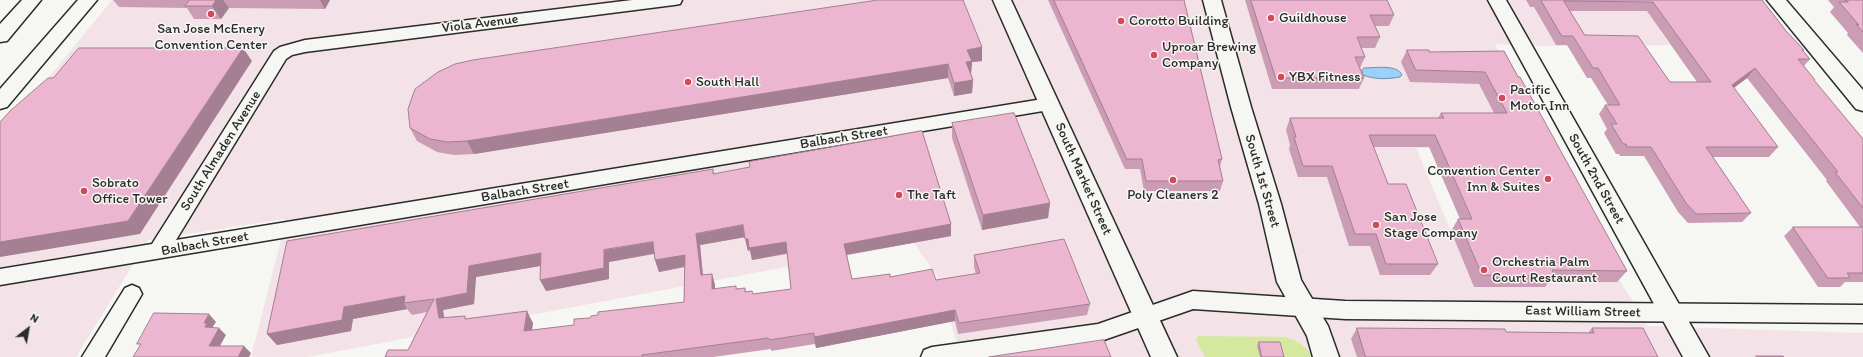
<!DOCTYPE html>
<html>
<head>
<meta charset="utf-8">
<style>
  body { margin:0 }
  #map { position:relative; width:1863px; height:357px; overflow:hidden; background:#f6f6f2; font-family:Itim,sans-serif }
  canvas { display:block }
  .north { position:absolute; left:8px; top:309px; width:40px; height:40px; -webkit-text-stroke:3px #f6f6f2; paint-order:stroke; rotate:31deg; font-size:11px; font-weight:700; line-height:16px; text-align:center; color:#2b2b2b }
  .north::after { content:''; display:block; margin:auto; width:14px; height:18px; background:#2b2b2b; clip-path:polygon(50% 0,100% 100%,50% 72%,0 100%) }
</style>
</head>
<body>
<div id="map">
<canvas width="1863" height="357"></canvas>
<div class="north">N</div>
</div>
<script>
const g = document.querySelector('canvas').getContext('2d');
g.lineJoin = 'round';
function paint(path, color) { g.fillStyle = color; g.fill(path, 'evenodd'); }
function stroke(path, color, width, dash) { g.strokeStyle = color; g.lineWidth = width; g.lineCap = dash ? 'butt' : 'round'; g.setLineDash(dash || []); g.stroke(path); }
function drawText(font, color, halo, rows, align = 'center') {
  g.font = font + ' Itim,sans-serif'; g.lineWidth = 3; g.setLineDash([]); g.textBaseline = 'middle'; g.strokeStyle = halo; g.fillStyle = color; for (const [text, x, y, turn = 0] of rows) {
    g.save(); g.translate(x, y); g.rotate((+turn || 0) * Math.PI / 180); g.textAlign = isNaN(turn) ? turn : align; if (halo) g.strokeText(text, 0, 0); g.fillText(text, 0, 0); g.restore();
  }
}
const built = new Path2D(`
  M 112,0 L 1761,0 L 1787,32 L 1661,32 L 1670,45 L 1545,46 L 1495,44 L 1546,149 L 1416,148 L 1451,231 L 1589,231 L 1648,326 L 1863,333 L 1863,357 L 961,357 L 937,276 L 914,243 L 307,357 L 251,357 L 281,240 L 285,219 L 148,240 L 76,357 L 0,357 L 0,137 Z`);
const green = new Path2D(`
  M 1198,336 L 1285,337 C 1295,340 1308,345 1311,357 L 1205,357 L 1196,340 Z`);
const water = new Path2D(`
  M 1364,68 C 1375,68 1397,64 1402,75 L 1400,77 C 1388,79 1376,80 1363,75 L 1362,71 Z`);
const street = new Path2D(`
  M 632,0 L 682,0 L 680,4 L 674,5 L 305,52 L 292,55 L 286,59 L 176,240 L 1049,98 L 1055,100 L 1058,104 L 1055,108 L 1049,110 L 0,285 L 0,269 L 152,244 L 274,51 L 280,47 L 305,40 Z
  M 132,285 L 139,288 L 142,294 L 105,357 L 82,357 L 125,288 Z
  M 1193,291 L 1345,301 L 1863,305 L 1863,323 L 1345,319 L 1193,309 L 1098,342 L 997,357 L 921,357 L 924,350 L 932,347 L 1098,324 Z`);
const secondary = new Path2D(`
  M 22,0 L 41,0 L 7,41 L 0,42 L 0,24 Z
  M 78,0 L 97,0 L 7,107 L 0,109 L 0,89 Z
  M 1203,0 L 1221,0 L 1251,107 L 1281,204 L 1301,280 L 1328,326 L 1339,357 L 1313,357 L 1307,336 L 1277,282 L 1259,204 L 1231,107 Z
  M 1488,0 L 1506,0 L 1709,357 L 1683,357 Z
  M 1767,0 L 1786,0 L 1863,90 L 1863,111 L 1856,109 Z`);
const primary = new Path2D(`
  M 993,0 L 1011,0 L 1177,357 L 1151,357 Z`);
const wall = new Path2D(`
  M 113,0 L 330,0 L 325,9 L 229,8 L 221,19 L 194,19 L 187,8 L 119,7 Z
  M 1048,0 L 1184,0 L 1222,159 L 1220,167 L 1223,181 L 1220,191 L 1144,191 L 1140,169 L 1125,169 Z
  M 1245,0 L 1387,0 L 1394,15 L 1389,26 L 1375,26 L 1380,37 L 1375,48 L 1361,48 L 1365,57 L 1360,68 L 1364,78 L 1359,89 L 1272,89 Z
  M 1526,0 L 1762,0 L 1787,32 L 1804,50 L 1803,51 L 1810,59 L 1804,66 L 1815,80 L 1814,81 L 1863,139 L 1863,282 L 1845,282 L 1840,287 L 1818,287 L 1784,236 L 1793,227 L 1860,227 L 1826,181 L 1827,180 L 1747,78 L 1734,88 L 1778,147 L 1769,157 L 1713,157 L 1751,213 L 1742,222 L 1688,223 L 1678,212 L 1644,156 L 1620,156 L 1619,154 L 1616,154 L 1604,133 L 1607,129 L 1599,114 L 1605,105 L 1608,105 L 1591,78 L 1587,78 L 1567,45 L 1556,45 L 1534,7 L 1530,7 ZM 1570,11 L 1647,11 L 1697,82 L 1670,82 L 1585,35 Z
  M 1828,0 L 1863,0 L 1863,53 L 1847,35 L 1848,33 L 1830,12 L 1834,7 Z
  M 982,47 L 982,61 L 972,62 L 971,74 L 973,80 L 972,93 L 954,96 L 948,78 L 474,154 L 454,155 L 437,152 L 417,141 L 410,128 Z
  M 1407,50 L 1429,52 L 1504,51 L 1627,271 L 1617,282 L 1549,282 L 1545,287 L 1474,287 L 1451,231 L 1458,219 L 1460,219 L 1429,147 L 1373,147 L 1388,184 L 1438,264 L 1430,275 L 1380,275 L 1370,246 L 1349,246 L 1327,177 L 1298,177 L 1289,149 L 1290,145 L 1286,130 L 1290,118 L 1438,118 L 1441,113 L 1494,113 L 1479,84 L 1410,82 L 1401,62 Z
  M 952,123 L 1050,203 L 1048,218 L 982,230 L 952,138 Z
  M 713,169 L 714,174 L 951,224 L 951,236 L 847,255 L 852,279 L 890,277 L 936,280 L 976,274 L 974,267 L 974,255 L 1090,304 L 1087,315 L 958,334 L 955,321 L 816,348 L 815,344 L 771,351 L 771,349 L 713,357 L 385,357 L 408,350 L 427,312 L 412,315 L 407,309 L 353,319 L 351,331 L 277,345 L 267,334 ZM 745,237 L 748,251 L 750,250 L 752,260 L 787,254 L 791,289 L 753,294 L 752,291 L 746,292 L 745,288 L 736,289 L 715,289 L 715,285 L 712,274 L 703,275 L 700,245 ZM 654,254 L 655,260 L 659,272 L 685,267 L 684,302 L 590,318 L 574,325 L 532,330 L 533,323 L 444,318 L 443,310 L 474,304 L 476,277 L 540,266 L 546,291 L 609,279 L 609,262 Z
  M 1357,328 L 1506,332 L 1588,333 L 1592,328 L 1658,357 L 1357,357 L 1351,339 Z
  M 1259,342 L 1284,357 L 1260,357 L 1257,346 Z`);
const shadedWall = new Path2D(`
  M 216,0 L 223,0 L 229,8 L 221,19 L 212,6 Z
  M 320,0 L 330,0 L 325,9 Z
  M 982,47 L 982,61 L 972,62 L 971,74 L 966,75 L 967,50 Z
  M 243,48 L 252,61 L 140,234 L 0,257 L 0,242 Z
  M 948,64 L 948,78 L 474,154 L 467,141 Z
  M 1755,68 L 1747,78 L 1724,95 L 1732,85 Z
  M 973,80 L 972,93 L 954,96 L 954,83 Z
  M 1050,203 L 1048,218 L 982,230 L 983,215 Z
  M 951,224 L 951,236 L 845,255 L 844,244 Z
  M 743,225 L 746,237 L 700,245 L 704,287 L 701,275 L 696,234 Z
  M 745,239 L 748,239 L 786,242 L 788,253 L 752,260 L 750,250 L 748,251 Z
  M 653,242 L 657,253 L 609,262 L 609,279 L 546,291 L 540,280 L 604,250 Z
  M 541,253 L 546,265 L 476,277 L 474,304 L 443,310 L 446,329 L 439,318 L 436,299 L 469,266 Z
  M 685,255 L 688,266 L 659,272 L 655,260 Z
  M 712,274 L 715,285 L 715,300 L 712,289 Z
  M 405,296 L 404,303 L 407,309 L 353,319 L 351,331 L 277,345 L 267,334 L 344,307 Z
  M 955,310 L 955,321 L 816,348 L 814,337 Z
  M 527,311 L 533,323 L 530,342 L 524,331 Z
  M 209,314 L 216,322 L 212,328 L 205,327 L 204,323 Z
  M 219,328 L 226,335 L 216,353 L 209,346 Z
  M 244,346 L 251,353 L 249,357 L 238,357 Z`);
const building = new Path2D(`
  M 190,0 L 216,0 L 212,6 L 185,6 Z
  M 878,0 L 963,0 L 982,47 L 967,50 L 972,61 L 966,62 L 973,80 L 954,83 L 948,64 L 467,141 L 447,142 L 430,139 L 410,128 L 408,109 L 415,89 L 438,72 L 455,64 L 473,60 Z
  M 1054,0 L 1184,0 L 1222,159 L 1218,160 L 1223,181 L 1146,181 L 1142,159 L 1127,159 Z
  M 1251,0 L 1387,0 L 1394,15 L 1370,15 L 1380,37 L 1357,37 L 1365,57 L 1355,57 L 1364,78 L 1276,78 Z
  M 1541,0 L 1762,0 L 1787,32 L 1804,50 L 1802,50 L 1810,59 L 1798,59 L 1815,80 L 1814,80 L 1863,139 L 1863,208 L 1835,172 L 1838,172 L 1755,68 L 1732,85 L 1778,147 L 1706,147 L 1751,213 L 1696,214 L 1686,203 L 1651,147 L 1627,147 L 1626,144 L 1623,144 L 1611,124 L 1617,124 L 1605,105 L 1620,105 L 1598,68 L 1593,68 L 1573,36 L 1562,36 ZM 1564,1 L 1653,2 L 1711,82 L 1670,82 L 1638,36 L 1585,35 Z
  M 1845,0 L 1863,0 L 1863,32 L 1856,24 L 1859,25 L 1839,2 L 1848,2 Z
  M 79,48 L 243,48 L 128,221 L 0,242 L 0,122 L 10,111 L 48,78 L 53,78 Z
  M 1407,50 L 1429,50 L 1429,52 L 1504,51 L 1518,77 L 1520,77 L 1627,271 L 1552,270 L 1554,276 L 1482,275 L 1458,219 L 1472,219 L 1435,135 L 1369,135 L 1388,184 L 1406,184 L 1438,264 L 1386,264 L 1376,234 L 1355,234 L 1332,166 L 1303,166 L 1294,137 L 1296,137 L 1290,118 L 1444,118 L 1441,113 L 1507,113 L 1485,72 L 1416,70 Z
  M 1014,113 L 1050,203 L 983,215 L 952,123 Z
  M 922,131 L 951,224 L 844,244 L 852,279 L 890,274 L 890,277 L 932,269 L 936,280 L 980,273 L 974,255 L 1064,239 L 1090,304 L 959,323 L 955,310 L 814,337 L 814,333 L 769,340 L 768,338 L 642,355 L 642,357 L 385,357 L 388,350 L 408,350 L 434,299 L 404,303 L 405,296 L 344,307 L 342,320 L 267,334 L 287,241 L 713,169 L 713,174 L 750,167 L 749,162 ZM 743,225 L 745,239 L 748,239 L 749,248 L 786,242 L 791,289 L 753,294 L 752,291 L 745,292 L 745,288 L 736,289 L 736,286 L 712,289 L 712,274 L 701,275 L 696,234 ZM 653,242 L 655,260 L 685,255 L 684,302 L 598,312 L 598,315 L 591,316 L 590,318 L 574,319 L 574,325 L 524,331 L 527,311 L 465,319 L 465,316 L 439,318 L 436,299 L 467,293 L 469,266 L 541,253 L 540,280 L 604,268 L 604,250 Z
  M 1793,227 L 1863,227 L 1863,273 L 1847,273 L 1850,278 L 1828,278 Z
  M 154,313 L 209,314 L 204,323 L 207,323 L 205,327 L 219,328 L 209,346 L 244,346 L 238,357 L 133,357 L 141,344 L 137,344 Z
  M 1357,328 L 1505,329 L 1506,332 L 1594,333 L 1592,328 L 1643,328 L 1658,357 L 1366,357 Z
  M 1104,340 L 1111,357 L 989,357 Z
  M 1259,342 L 1280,342 L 1284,357 L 1262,357 Z
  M 1756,356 L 1783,356 L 1784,357 L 1757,357 Z`);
const markers = [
  [211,14,4,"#d1495b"],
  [1271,18,4,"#d1495b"],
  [1121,21,4,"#d1495b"],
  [1154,55,4,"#d1495b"],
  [1281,77,4,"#d1495b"],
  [688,82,4,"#d1495b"],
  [1502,98,4,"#d1495b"],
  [1548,179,4,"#d1495b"],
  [1173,180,4,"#d1495b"],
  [84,191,4,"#d1495b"],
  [899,195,4,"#d1495b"],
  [1376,225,4,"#d1495b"],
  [1484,270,4,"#d1495b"]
];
const poiNames = [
  ["Guildhouse",1279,18],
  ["Corotto Building",1129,21],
  ["San Jose McEnery",211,29,"center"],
  ["Convention Center",211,45,"center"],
  ["Uproar Brewing",1162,47],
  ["Company",1162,63],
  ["YBX Fitness",1289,77],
  ["South Hall",696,82],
  ["Pacific",1510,90],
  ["Motor Inn",1510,106],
  ["Convention Center",1540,171,"right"],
  ["Inn & Suites",1540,187,"right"],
  ["Sobrato",92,183],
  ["Office Tower",92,199],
  ["The Taft",907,195],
  ["Poly Cleaners 2",1173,195,"center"],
  ["San Jose",1384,217],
  ["Stage Company",1384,233],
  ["Orchestria Palm",1492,262],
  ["Court Restaurant",1492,278]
];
const streetNames = [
  ["Viola Avenue",480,24,-7],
  ["Balbach Street",844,138,-9],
  ["South Almaden Avenue",221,151,-58],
  ["South Market Street",1083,179,66],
  ["South 2nd Street",1596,179,61],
  ["South 1st Street",1262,181,74],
  ["Balbach Street",525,191,-9],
  ["Balbach Street",205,244,-10],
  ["East William Street",1583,312,1]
];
paint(built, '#f3e3e8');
paint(green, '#d4e99d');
paint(water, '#9bd0f9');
stroke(water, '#6e8ea7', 1);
stroke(street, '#2b2b2b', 3);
stroke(secondary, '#2b2b2b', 3);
stroke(primary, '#2b2b2b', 3);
paint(street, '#f6f6f2');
paint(secondary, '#f6f6f2');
paint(primary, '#f6f6f2');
paint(wall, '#cb9db4');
paint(shadedWall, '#a57f92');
paint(building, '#ecb6d1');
stroke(building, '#a57f92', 1);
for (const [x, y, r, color] of markers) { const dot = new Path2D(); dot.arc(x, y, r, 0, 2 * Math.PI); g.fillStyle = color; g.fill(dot); stroke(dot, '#f6f6f2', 1.5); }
drawText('14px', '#2b2b2b', '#f6f6f2', poiNames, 'left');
drawText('14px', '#2b2b2b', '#f6f6f2', streetNames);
</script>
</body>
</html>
